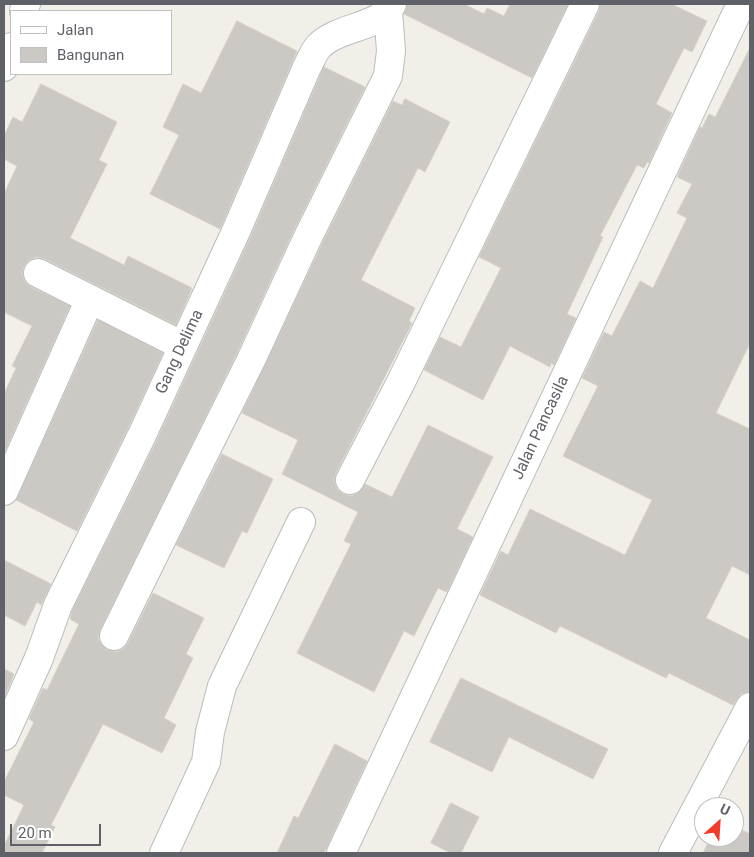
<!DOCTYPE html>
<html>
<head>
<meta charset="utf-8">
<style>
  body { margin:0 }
  #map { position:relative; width:754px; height:857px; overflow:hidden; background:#f1efe7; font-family:Roboto,sans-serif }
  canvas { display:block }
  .frame { position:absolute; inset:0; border:5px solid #5e6268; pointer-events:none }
  .legend { position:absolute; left:10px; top:10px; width:162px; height:65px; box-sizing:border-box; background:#fff; border:1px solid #bfc0c3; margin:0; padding:6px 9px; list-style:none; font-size:15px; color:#5e6268 }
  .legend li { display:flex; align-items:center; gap:10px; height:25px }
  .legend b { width:25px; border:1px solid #bfc0c3 }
  .north { position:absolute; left:694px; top:797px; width:50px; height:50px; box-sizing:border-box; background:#fff; border:1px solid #bfc0c3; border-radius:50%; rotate:26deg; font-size:14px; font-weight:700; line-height:20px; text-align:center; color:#5e6268 }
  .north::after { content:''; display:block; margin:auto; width:18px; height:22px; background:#f13c2c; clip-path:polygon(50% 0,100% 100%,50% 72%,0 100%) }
  .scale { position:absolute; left:10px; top:824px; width:91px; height:22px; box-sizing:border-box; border:2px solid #5e6268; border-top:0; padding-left:6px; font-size:15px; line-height:18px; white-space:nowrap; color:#5e6268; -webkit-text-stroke:4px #fff; paint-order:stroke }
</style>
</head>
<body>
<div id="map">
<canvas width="754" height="857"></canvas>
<div class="frame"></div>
<ul class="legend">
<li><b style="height:6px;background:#fff"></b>Jalan</li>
<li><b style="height:14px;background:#ccc9c4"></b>Bangunan</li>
</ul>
<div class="north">U</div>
<div class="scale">20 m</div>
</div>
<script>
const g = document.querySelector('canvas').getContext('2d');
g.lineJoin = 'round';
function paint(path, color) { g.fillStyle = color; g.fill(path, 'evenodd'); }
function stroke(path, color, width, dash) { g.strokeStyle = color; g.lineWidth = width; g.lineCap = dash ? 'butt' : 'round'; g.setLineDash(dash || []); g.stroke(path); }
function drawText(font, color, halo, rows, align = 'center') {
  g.font = font + ' Roboto,sans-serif'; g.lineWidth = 5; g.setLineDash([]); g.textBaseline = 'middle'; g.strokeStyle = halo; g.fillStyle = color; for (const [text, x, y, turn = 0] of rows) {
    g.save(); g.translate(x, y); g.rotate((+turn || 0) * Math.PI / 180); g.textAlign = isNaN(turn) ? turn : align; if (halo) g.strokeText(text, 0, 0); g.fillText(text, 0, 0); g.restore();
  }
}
const building = new Path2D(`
  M 407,4 L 464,4 L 484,14 L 487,8 L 504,16 L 510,4 L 568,4 L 532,78 L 404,14 Z
  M 600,4 L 671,4 L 707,21 L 692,52 L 684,48 L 656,104 L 672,113 L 649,163 L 647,162 L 644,168 L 637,165 L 600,236 L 603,237 L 567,314 L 576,318 L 554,365 L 551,363 L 550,367 L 510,346 L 483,400 L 424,370 L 440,337 L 461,347 L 501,268 L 479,257 L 599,11 Z
  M 237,21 L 297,51 L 220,229 L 150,194 L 179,135 L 163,127 L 183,84 L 201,93 Z
  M 750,48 L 750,343 L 716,413 L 750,429 L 750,575 L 732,566 L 706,618 L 750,640 L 750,692 L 741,694 L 733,705 L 669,673 L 666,678 L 560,626 L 556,633 L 480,595 L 501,551 L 508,555 L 530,509 L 625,555 L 652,500 L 563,456 L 598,386 L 582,378 L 604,332 L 612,336 L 640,281 L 653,288 L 687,218 L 677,213 L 692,184 L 677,177 L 700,127 L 702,128 L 709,114 L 715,117 Z
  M 324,67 L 365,87 L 294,230 L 237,353 L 100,630 L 98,638 L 101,644 L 107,650 L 116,652 L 123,649 L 128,643 L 153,593 L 204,618 L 186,654 L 193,658 L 164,718 L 176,725 L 162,753 L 103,724 L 51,825 L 55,827 L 42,853 L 4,853 L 4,846 L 24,805 L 4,795 L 4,782 L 34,722 L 29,719 L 43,688 L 47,690 L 79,624 L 70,619 L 72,611 L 156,442 L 251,236 Z
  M 41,84 L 117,122 L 99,160 L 107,164 L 70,238 L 124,265 L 128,256 L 192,288 L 176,325 L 45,259 L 37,257 L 29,260 L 24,266 L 22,273 L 25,282 L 31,287 L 70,306 L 4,453 L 4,394 L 16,368 L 12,366 L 32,326 L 4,312 L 4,194 L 17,166 L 4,159 L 4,136 L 13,117 L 22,122 Z
  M 405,99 L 450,122 L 425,172 L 418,168 L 361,280 L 415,308 L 409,321 L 412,323 L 336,473 L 334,481 L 337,489 L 343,494 L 351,496 L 358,493 L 365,484 L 392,497 L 428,425 L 493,457 L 457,529 L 473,537 L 447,592 L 438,588 L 414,636 L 404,631 L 374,692 L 297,653 L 351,544 L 344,541 L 358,512 L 282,474 L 298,440 L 242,413 L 322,244 L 393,101 L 402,105 Z
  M 98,320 L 163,353 L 128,428 L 77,531 L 16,500 Z
  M 222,454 L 273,479 L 247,533 L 242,531 L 224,568 L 176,545 Z
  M 4,560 L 51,584 L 41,605 L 37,602 L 25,626 L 4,615 Z
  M 4,669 L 14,674 L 4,698 Z
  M 461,678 L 608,749 L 593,779 L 509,737 L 492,772 L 430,742 Z
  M 335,744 L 367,761 L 324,853 L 277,853 L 294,816 L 298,818 Z
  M 451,803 L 479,817 L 461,853 L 451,853 L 431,843 Z
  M 734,826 L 750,834 L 750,853 L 703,853 L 711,837 L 734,837 Z`);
const minor = new Path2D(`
  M 24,11 L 26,4
  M 4,67 L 11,47
  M 38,273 L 183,346
  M 350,480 L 401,382 L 585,4
  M 4,491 L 90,299
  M 114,636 L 183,496 L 251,360 L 308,237 L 388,76 L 391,51 L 388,11
  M 4,736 L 39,658 L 58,605 L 142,435 L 237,229 L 307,67 C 311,60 314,51 319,46 C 339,26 381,28 392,4
  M 164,853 L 206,762 L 210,732 L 222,686 L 301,522
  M 341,853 L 741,4
  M 673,853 L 750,707`);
const streetNames = [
  ["Gang Delima",180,352,-65],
  ["Jalan Pancasila",541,428,-65]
];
paint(building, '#ccc9c4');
stroke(building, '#d6d1c4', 1);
stroke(minor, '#b9bcc1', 30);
stroke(minor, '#fff', 28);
drawText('16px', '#5e6268', '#fff', streetNames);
</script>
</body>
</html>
